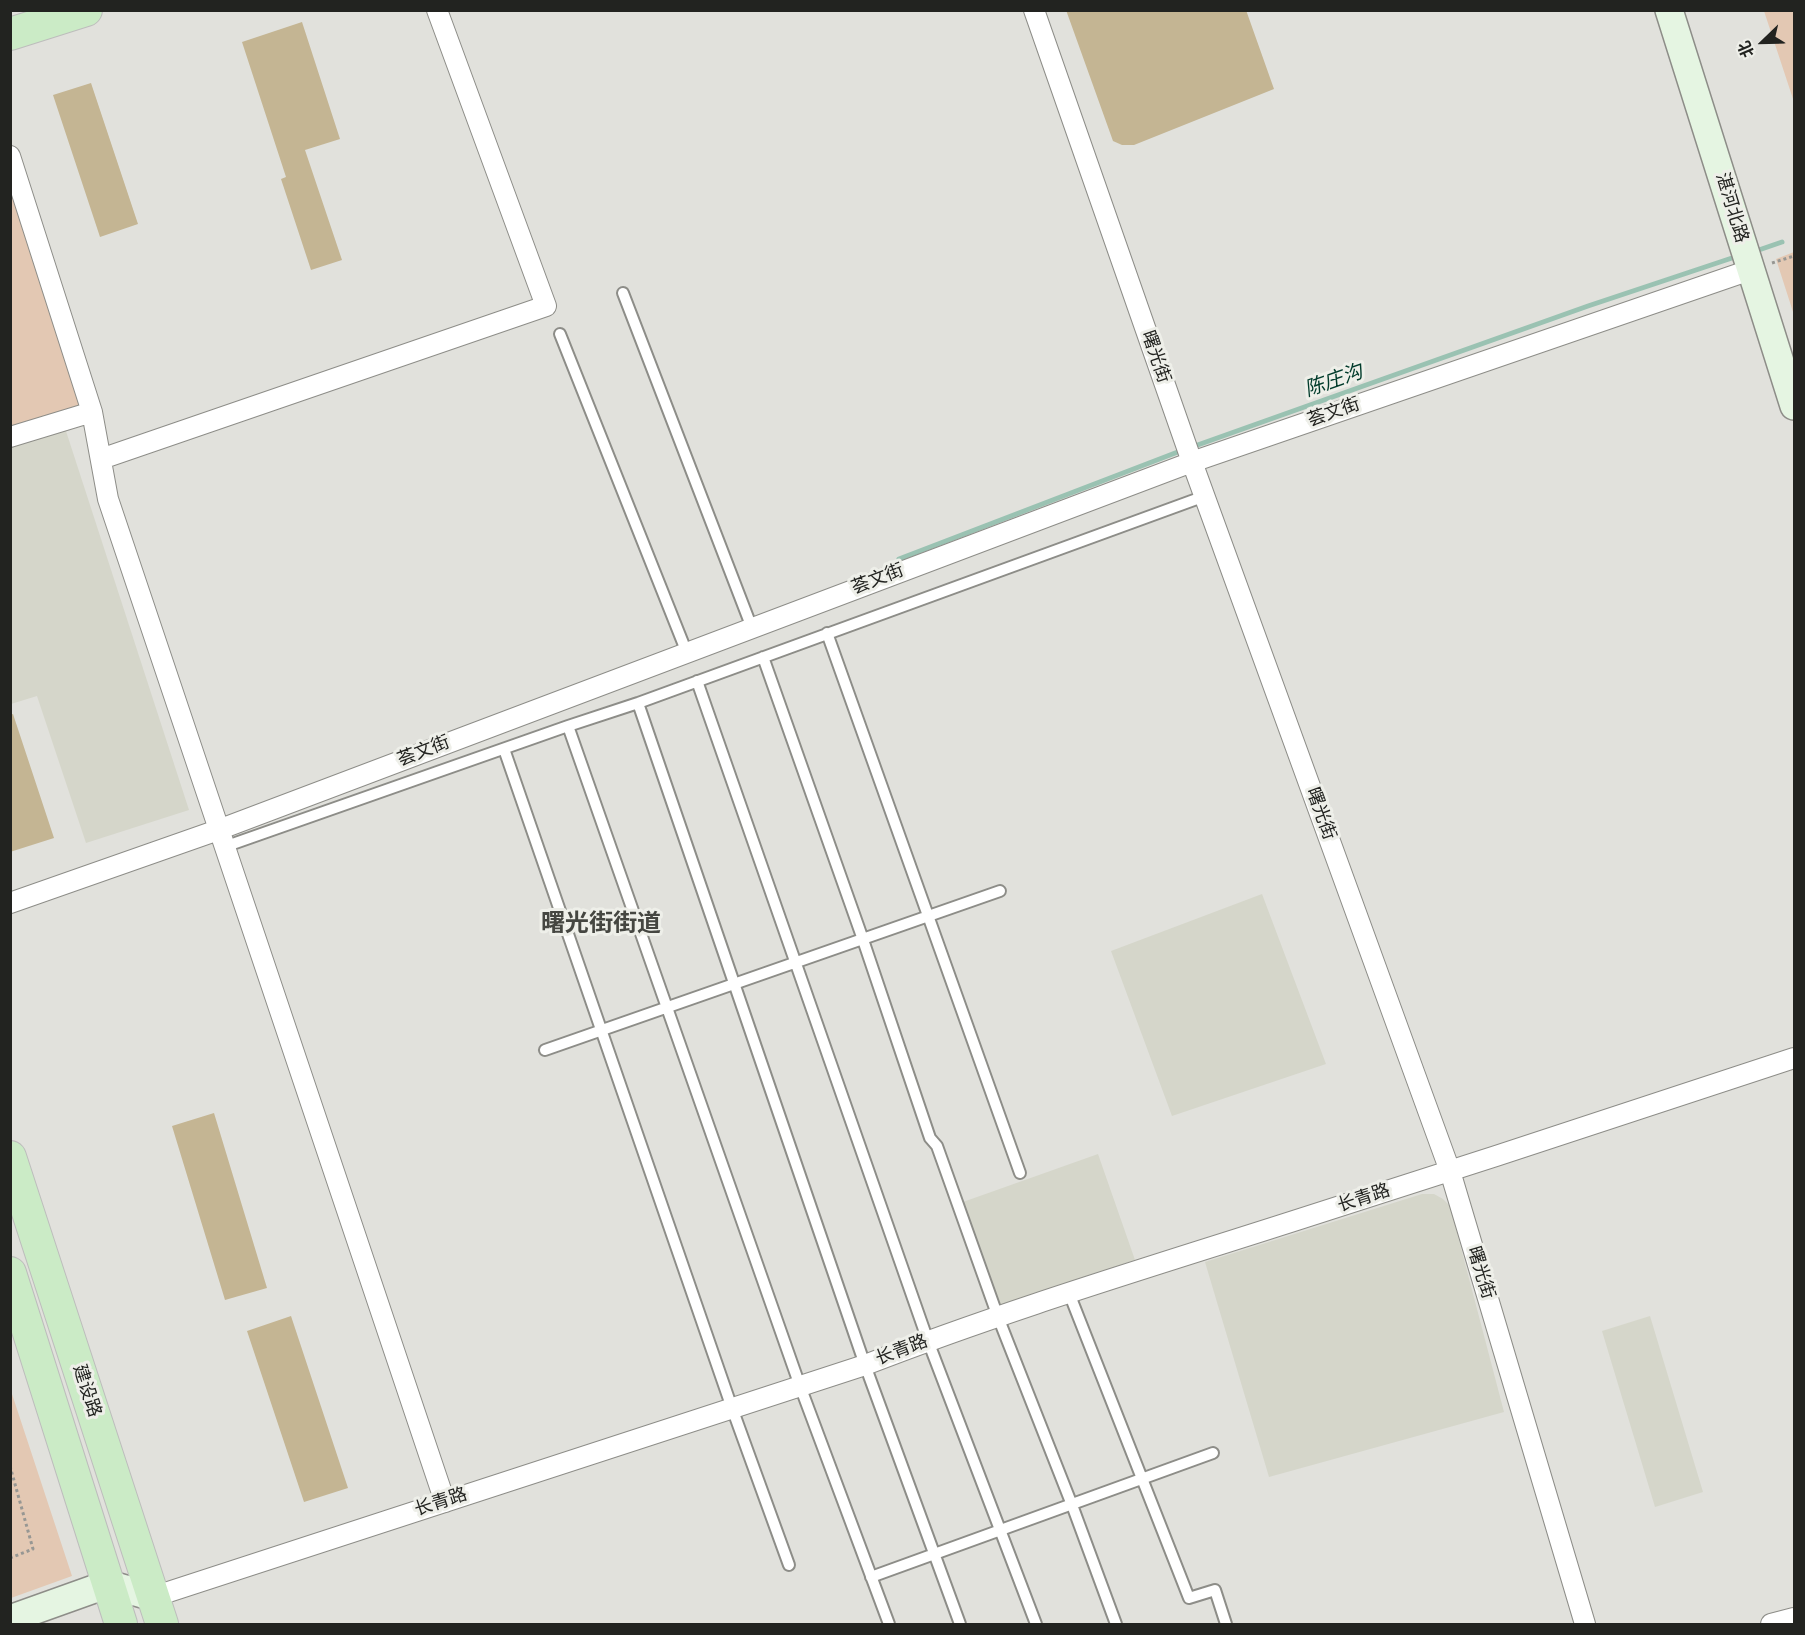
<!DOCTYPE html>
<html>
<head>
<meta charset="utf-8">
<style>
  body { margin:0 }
  #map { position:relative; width:1805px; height:1635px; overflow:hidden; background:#e1e1dc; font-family:Jost,"Noto Sans SC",sans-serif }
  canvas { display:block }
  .frame { position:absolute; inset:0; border:12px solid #222320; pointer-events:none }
  .north { position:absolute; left:1733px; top:12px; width:60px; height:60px; -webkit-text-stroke:4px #eeefe9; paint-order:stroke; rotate:247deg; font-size:16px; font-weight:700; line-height:24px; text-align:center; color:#222320 }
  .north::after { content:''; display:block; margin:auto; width:21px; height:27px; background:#222320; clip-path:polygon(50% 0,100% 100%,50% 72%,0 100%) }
</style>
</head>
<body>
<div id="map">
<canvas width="1805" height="1635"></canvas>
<div class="frame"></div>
<div class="north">北</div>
</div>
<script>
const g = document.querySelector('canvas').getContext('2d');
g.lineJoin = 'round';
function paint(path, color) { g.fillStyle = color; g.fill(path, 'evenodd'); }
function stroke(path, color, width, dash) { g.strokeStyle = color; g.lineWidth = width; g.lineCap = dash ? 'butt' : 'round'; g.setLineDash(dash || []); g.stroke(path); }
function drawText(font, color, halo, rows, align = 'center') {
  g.font = font + ' Jost,"Noto Sans SC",sans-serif'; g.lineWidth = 6; g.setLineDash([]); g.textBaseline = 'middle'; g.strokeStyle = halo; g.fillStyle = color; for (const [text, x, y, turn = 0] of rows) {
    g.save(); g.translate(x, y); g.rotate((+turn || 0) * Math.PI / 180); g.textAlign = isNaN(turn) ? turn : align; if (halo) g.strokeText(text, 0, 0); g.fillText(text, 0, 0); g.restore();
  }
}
const built = new Path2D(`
  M 65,428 L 189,810 L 86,843 L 37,696 L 11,704 L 10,445 Z
  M 1262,894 L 1326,1064 L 1172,1116 L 1111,951 Z
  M 1098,1154 L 1135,1260 L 1000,1307 L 963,1202 Z
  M 1422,1194 L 1434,1194 L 1443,1199 L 1450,1206 L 1504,1412 L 1269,1477 L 1205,1262 Z
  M 1650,1316 L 1703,1492 L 1655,1507 L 1602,1331 Z`);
const green = new Path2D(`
  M 1764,11 L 1794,11 L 1794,102 Z
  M 10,171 L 84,407 L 10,430 Z
  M 1794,252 L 1794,315 L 1776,259 Z
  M 11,1391 L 72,1576 L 11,1598 L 10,1598 Z`);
const stream = new Path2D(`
  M 1753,252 L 1782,242
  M 1192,447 L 1588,306 L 1738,256
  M 899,559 L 1183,450`);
const building = new Path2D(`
  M 1066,10 L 1246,10 L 1274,89 L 1134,145 L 1122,145 L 1113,141 Z
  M 302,22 L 340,139 L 305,150 L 342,260 L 311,270 L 281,179 L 286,177 L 242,42 Z
  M 91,83 L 138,224 L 100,237 L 53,95 Z
  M 13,714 L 54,838 L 10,852 L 10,715 Z
  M 214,1113 L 267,1288 L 225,1300 L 172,1126 Z
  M 291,1316 L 348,1488 L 304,1502 L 247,1331 Z`);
const path = new Path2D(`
  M 1772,263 L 1794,256
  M 10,1466 L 33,1549 L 10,1558`);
const lane = new Path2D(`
  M 623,293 L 752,628
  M 560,334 L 687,653
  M 827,633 L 1020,1173
  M 763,657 L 860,931 L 930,1138 L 937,1146 L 998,1317 L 1072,1505 L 1116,1624
  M 697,681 L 928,1341 L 1036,1624
  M 638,703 L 865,1365 L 960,1624
  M 568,726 L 800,1386 L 889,1624
  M 504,749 L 732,1408 L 789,1565
  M 224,847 L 568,726 L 638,703 L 1205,496
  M 545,1050 L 1000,891
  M 1069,1293 L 1189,1598 L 1215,1590 L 1226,1624
  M 871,1577 L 1213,1453`);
const street = new Path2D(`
  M 1034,10 L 1192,462 L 1450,1171 L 1585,1624
  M 10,156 L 92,412 L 108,499 L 445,1502
  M 10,437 L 92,412
  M 101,459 L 546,306 L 437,10
  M 10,903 L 218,830 L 1192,462 L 1750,270
  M 153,1597 L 865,1365 C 1009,1309 1157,1265 1303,1218 C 1467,1166 1631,1112 1794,1058
  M 1771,1624 L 1794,1618`);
const secondary = new Path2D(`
  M 1669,10 L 1794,406
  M 10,1619 L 108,1584 L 153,1597`);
const primary = new Path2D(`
  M 10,34 L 86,10
  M 10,1157 L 162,1624
  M 10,1273 L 121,1624`);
const streetNames = [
  ["湛河北路",1731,208,73],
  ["曙光街",1155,357,71],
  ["荟文街",1334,413,-19],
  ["荟文街",878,580,-21],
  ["荟文街",424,752,-21],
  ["曙光街",1320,814,70],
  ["长青路",1364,1199,-18],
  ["曙光街",1480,1273,73],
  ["长青路",902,1351,-21],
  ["建设路",86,1391,72],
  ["长青路",441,1503,-18]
];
const waterNames = [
  ["陈庄沟",1334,382,-19]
];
const districtNames = [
  ["曙光街街道",601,925]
];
paint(built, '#d5d6ca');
paint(green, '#e3c8b3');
stroke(stream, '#9ac2b2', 5);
paint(building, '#c4b593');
stroke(lane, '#8d8d88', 14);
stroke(street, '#8d8d88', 22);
stroke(secondary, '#8d8d88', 30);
stroke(primary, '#bdbdbc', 34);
stroke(path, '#979793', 3, [3, 3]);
stroke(lane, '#fff', 10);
stroke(street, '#fff', 20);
stroke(secondary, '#e5f5e2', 27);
stroke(primary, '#cbebc6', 32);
drawText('18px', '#222320', '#eeefe9', streetNames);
drawText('italic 20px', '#013b2b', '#eeefe9', waterNames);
drawText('bold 24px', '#454641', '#eeefe9', districtNames);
</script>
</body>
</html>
